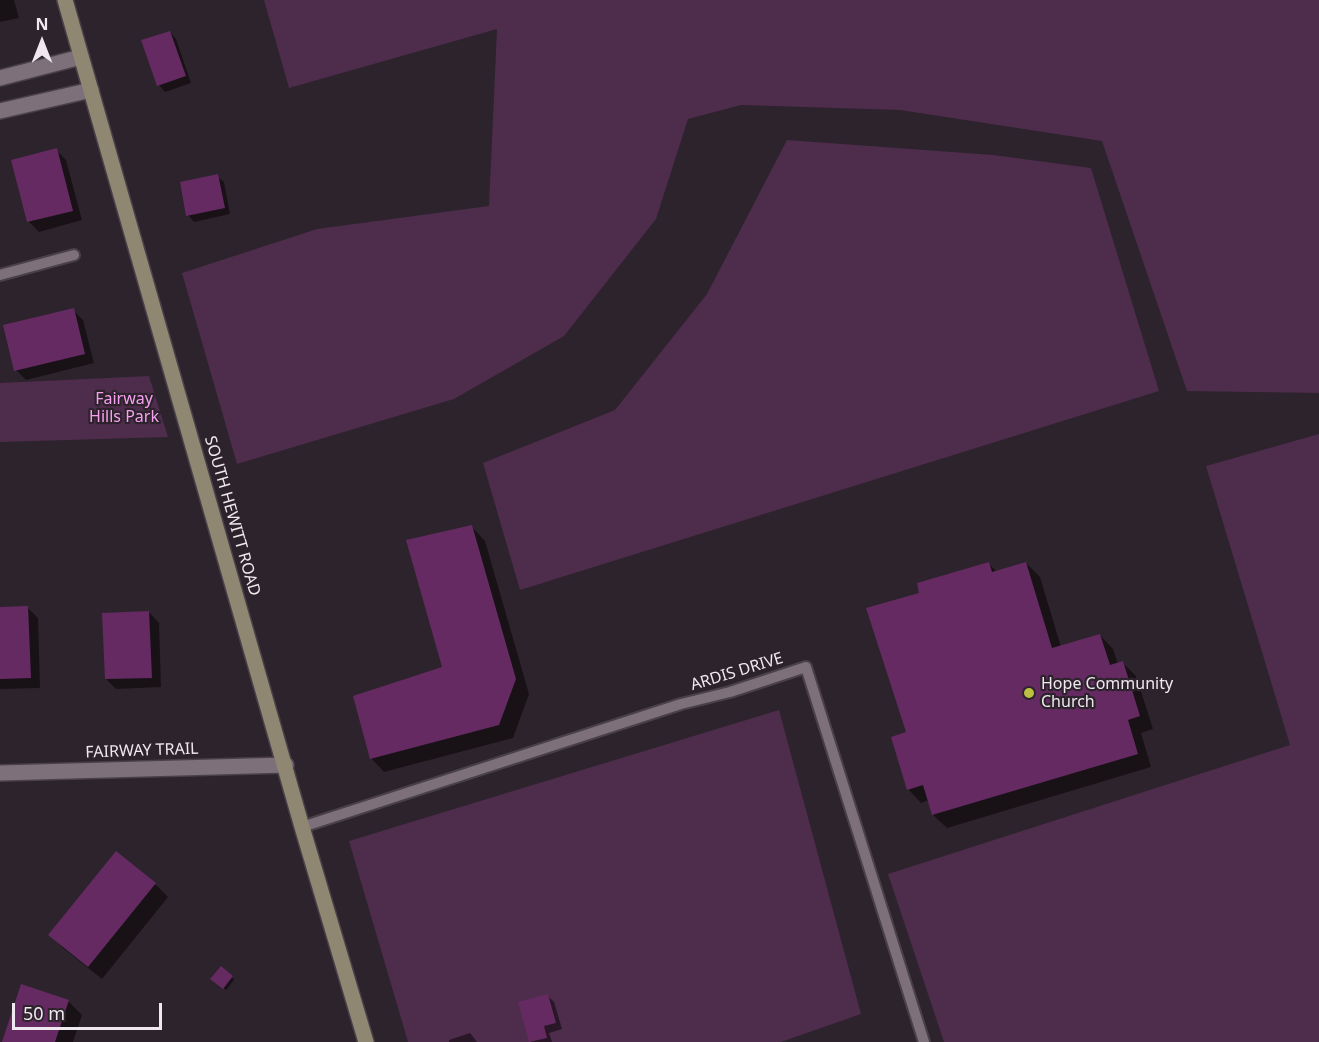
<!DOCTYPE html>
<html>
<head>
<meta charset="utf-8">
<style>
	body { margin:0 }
	#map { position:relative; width:1319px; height:1042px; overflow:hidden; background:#2d232c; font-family:"Noto Sans",sans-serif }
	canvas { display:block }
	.north { position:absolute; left:12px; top:12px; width:60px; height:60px; -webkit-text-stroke:4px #2d232c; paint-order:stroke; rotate:0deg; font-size:16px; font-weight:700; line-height:24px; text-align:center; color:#efe8ee }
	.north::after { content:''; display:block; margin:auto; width:21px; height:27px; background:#efe8ee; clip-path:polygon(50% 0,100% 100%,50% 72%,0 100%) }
	.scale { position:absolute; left:12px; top:1003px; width:150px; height:27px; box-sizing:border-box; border:3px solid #efe8ee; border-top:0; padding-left:8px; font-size:18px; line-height:21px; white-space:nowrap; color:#efe8ee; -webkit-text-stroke:4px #2d232c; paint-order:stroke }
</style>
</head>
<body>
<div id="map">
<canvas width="1319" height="1042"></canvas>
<div class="north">N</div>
<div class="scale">50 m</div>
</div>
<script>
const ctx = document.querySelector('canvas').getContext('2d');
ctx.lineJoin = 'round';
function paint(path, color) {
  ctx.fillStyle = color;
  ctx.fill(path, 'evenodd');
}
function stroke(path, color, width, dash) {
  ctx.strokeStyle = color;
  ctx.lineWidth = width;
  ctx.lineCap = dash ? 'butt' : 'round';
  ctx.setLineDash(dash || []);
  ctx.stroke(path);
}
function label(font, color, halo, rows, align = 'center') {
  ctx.font = font + ' "Noto Sans",sans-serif';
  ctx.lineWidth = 4.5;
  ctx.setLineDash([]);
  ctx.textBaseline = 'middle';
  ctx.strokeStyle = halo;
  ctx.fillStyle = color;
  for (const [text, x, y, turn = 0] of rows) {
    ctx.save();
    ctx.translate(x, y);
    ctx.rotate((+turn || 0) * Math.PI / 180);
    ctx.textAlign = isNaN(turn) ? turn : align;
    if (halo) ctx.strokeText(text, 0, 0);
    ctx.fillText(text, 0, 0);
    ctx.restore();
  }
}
paint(new Path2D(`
	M 264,0 L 1319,0 L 1319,393 L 1187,391 L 1102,141 L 900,110 L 741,105 L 688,119 L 656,219 L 564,336 L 454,399 L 237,464 L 182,273 L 317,229 L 489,206 L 497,29 L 289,88 Z
	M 787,140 L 993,155 L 1091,168 L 1159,391 L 520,590 L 483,463 L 615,410 L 707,294 Z
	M 149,376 L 168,437 L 0,442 L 0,383 Z
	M 1319,434 L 1319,1042 L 944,1042 L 888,874 L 1290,745 L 1206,466 Z
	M 779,710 L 861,1014 L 781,1042 L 408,1042 L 349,841 Z`), '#4e2c4c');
paint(new Path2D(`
	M 0,0 L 14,0 L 19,18 L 0,22 Z
	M 170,32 L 176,39 L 191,83 L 165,92 L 159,85 Z
	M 56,150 L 66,160 L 82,220 L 39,232 L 29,222 L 13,161 Z
	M 217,176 L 224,182 L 230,214 L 194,222 L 188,215 Z
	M 73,310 L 83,320 L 94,363 L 26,380 L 16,370 Z
	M 472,527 L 485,541 L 529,694 L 513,738 L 384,772 L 371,758 L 443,668 Z
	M 988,563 L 997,572 L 1026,563 L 1040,577 L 1061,647 L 1100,635 L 1113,649 L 1118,664 L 1123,663 L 1136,676 L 1153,729 L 1141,733 L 1151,767 L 947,828 L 933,815 L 929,800 L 921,803 L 908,789 L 908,733 L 921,594 Z
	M 27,607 L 38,618 L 40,688 L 0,689 L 0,608 Z
	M 149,612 L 159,623 L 161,687 L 116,689 L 106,679 Z
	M 155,884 L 168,897 L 102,979 L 63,948 L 50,935 Z
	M 232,977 L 234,980 L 226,990 L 212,979 Z
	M 548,996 L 554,1002 L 562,1029 L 549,1033 L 552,1042 L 531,1042 L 520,1003 Z
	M 68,1001 L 82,1015 L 73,1042 L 4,1042 Z
	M 470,1033 L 477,1042 L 449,1042 L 449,1040 Z`), '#0007');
paint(new Path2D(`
	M 170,31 L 186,76 L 157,86 L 141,40 Z
	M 57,148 L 73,211 L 27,222 L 11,160 Z
	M 218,174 L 225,208 L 186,216 L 180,182 Z
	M 74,308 L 85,354 L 14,371 L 3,325 Z
	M 472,525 L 516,679 L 499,725 L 370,759 L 353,696 L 442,667 L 406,540 Z
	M 989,562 L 992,572 L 1026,562 L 1052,648 L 1100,634 L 1110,665 L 1123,661 L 1140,716 L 1128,720 L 1138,754 L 932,815 L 923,785 L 907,790 L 891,737 L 906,732 L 866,608 L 919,593 L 917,583 Z
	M 28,606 L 31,678 L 0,679 L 0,607 Z
	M 149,611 L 152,678 L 105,679 L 102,613 Z
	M 116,851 L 156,883 L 88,967 L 48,935 Z
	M 221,966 L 233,976 L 223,989 L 210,979 Z
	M 21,984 L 69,1000 L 55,1042 L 2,1042 Z
	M 548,994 L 556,1023 L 544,1026 L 547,1038 L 529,1042 L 518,1002 Z`), '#652a62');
const service = new Path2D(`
	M 0,275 L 74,255
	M 302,827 L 681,704 L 730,692 L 806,667 L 924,1042`);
const minor = new Path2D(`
	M 0,78 L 81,57
	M 0,111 L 91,90
	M 0,773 L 286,765`);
const secondary = new Path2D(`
	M 65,0 L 302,827 L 366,1042`);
stroke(service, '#494148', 14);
stroke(minor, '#494148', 18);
stroke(secondary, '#494148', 18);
stroke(service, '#7d707b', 10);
stroke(minor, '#7d707b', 15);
stroke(secondary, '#8f8772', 15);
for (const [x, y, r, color] of [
	[1029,693,6,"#bdbf43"]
]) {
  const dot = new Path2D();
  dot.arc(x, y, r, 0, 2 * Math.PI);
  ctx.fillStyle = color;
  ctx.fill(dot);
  stroke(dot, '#2d232c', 2);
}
label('16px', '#f6a0ef', '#2d232c', [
	["Fairway",124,399],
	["Hills Park",124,417]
]);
label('16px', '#efe8ee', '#2d232c', [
	["SOUTH HEWITT ROAD",232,516,74],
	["ARDIS DRIVE",737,672,-17],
	["FAIRWAY TRAIL",142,751,-2]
]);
label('16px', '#efe8ee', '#2d232c', [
	["Hope Community",1041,684],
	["Church",1041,702]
], 'left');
</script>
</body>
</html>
